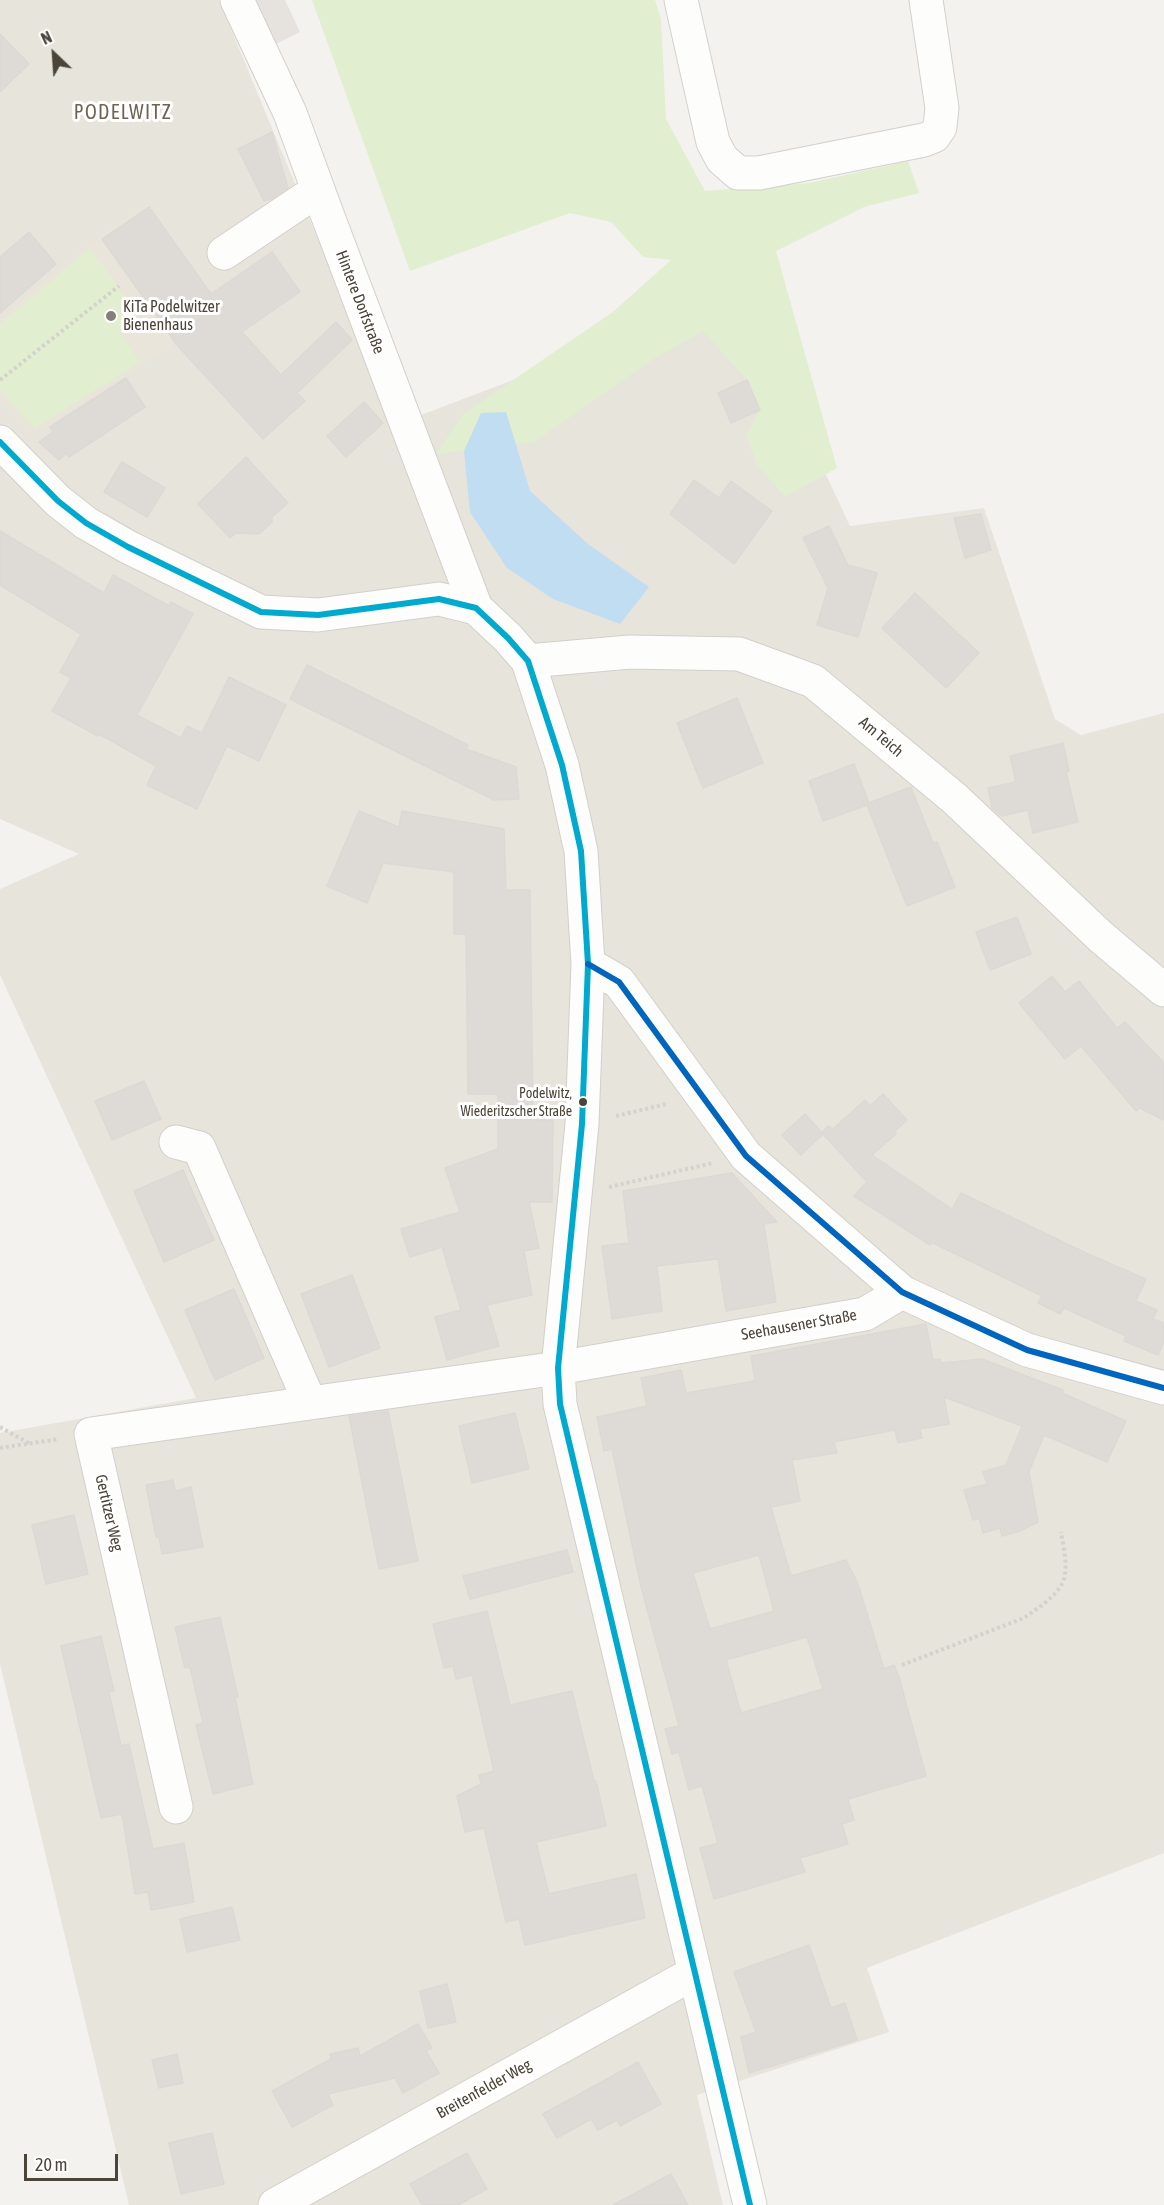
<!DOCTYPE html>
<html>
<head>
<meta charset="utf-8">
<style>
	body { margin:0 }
	#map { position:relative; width:1164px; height:2205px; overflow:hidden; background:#f4f2ee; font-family:"Asap Condensed",sans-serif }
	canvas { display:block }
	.north { position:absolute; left:24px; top:24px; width:60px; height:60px; -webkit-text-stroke:4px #fff; paint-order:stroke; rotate:335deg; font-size:16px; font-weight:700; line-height:24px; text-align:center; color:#4b4439 }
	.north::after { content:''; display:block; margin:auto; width:21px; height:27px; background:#4b4439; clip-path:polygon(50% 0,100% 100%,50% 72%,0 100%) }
	.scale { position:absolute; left:24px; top:2154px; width:94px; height:27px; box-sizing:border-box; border:3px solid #4b4439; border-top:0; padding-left:8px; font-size:18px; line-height:21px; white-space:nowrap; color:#4b4439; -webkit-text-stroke:4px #fff; paint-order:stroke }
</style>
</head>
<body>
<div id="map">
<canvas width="1164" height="2205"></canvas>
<div class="north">N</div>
<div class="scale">20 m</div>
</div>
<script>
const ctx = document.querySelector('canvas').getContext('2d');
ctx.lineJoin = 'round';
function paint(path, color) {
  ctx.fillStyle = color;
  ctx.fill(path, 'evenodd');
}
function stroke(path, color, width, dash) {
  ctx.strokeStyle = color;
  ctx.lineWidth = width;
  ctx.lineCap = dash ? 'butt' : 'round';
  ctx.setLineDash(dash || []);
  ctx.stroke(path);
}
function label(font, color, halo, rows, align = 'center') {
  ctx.font = font + ' "Asap Condensed",sans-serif';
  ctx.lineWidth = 6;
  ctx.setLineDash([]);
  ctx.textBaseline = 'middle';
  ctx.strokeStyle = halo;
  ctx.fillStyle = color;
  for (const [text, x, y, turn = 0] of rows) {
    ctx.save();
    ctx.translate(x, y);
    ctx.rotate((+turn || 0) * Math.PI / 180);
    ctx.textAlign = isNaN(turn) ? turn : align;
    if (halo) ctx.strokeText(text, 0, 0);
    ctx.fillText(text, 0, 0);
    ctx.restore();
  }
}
paint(new Path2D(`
	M 0,0 L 219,0 L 395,425 L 741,293 L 850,526 L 984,508 L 1055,719 L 1081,735 L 1164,713 L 1164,1853 L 867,1968 L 889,2032 L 697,2095 L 723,2205 L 129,2205 L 0,1664 L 0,1433 L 196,1398 L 0,975 L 0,889 L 79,854 L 0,819 Z`), '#e7e4dc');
paint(new Path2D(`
	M 146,204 L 224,313 L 35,433 L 0,396 L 0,319 L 86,246 Z`), '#eae5da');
paint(new Path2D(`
	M 312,0 L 655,0 L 661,19 L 666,119 L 705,191 L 810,183 L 908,161 L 919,193 L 864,207 L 776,251 L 837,468 L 785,497 L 757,465 L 746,435 L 760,410 L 747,380 L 703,331 L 655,358 L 534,442 L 436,454 L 463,414 L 613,312 L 671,260 L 643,257 L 611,222 L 570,213 L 410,271 Z
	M 90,248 L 138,314 L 119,330 L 140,362 L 35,428 L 0,391 L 0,324 Z`), '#e1eecf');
paint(new Path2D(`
	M 237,0 L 285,0 L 300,32 L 262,51 Z`), '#e6e3df');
paint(new Path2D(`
	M 506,412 L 530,491 L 588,544 L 649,587 L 620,624 L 553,599 L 507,568 L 470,512 L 464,451 L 481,413 Z`), '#c0ddf1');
const building = new Path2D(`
	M 0,34 L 29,64 L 0,92 Z
	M 272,132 L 288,188 L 271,199 L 264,201 L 238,149 Z
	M 149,207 L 211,294 L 272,252 L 300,292 L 242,332 L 281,375 L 336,322 L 352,340 L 297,393 L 305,401 L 263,439 L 177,345 L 102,239 Z
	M 29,232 L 56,264 L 0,313 L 0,257 Z
	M 126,378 L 145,407 L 69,457 L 67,453 L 59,460 L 39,442 L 53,432 L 50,427 Z
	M 747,380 L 760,410 L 731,423 L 718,393 Z
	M 364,402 L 383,423 L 346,457 L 327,436 Z
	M 246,457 L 288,503 L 272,517 L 272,522 L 259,534 L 236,533 L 230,538 L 198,504 Z
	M 122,462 L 165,488 L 147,517 L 104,492 Z
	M 694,480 L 719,498 L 731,481 L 772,511 L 734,564 L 670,514 Z
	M 981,514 L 991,550 L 965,558 L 954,518 Z
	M 829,526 L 848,565 L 877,573 L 858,637 L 817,625 L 828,588 L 803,538 Z
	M 0,531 L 104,593 L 113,575 L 169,606 L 171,602 L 193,614 L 137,715 L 181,738 L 187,726 L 202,733 L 229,677 L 286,705 L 259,761 L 227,746 L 197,809 L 147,785 L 156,766 L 99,734 L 98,736 L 52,711 L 71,678 L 60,672 L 81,634 L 0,585 Z
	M 915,593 L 979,653 L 946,688 L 882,628 Z
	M 307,665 L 468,745 L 466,749 L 516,767 L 519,799 L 494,800 L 290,699 Z
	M 737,698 L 763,763 L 703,788 L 677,723 Z
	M 1063,743 L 1069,771 L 1066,772 L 1078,822 L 1033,833 L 1028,810 L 1001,816 L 992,808 L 988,788 L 1016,782 L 1010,756 Z
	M 854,764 L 869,803 L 911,787 L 933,843 L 937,842 L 955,887 L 907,906 L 867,805 L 823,821 L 809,781 Z
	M 359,811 L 399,827 L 402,811 L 504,829 L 506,890 L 530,890 L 533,1120 L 553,1120 L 552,1202 L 529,1202 L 539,1248 L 524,1251 L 532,1295 L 487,1305 L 499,1346 L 447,1360 L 435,1317 L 461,1310 L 442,1247 L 410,1257 L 401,1229 L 460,1212 L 445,1168 L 498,1149 L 498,1094 L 468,1094 L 466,934 L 454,934 L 454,872 L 383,863 L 367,903 L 327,886 Z
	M 1017,917 L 1031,954 L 990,970 L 976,932 Z
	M 1052,976 L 1065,992 L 1079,981 L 1117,1028 L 1125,1022 L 1164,1063 L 1164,1120 L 1140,1108 L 1136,1111 L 1081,1046 L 1065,1059 L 1019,1003 Z
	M 144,1081 L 161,1119 L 112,1140 L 95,1101 Z
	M 883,1094 L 907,1120 L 894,1132 L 896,1134 L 872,1155 L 952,1209 L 961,1193 L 1088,1254 L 1146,1279 L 1136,1301 L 1157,1310 L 1153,1319 L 1164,1323 L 1164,1341 L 1158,1355 L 1124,1341 L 1126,1336 L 1064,1308 L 1060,1314 L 1038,1303 L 1042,1296 L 931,1242 L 930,1245 L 854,1196 L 867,1182 L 823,1134 L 801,1155 L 782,1135 L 805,1114 L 822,1133 L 828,1126 L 833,1129 L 865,1100 L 870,1106 Z
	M 183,1170 L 214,1240 L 164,1262 L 134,1191 Z
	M 732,1173 L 777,1222 L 764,1224 L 776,1302 L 726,1311 L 718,1259 L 657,1266 L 662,1311 L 612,1319 L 602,1246 L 629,1243 L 623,1191 Z
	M 352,1275 L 380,1348 L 329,1367 L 301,1294 Z
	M 234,1289 L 264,1358 L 215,1380 L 185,1310 Z
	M 926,1324 L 933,1360 L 940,1359 L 941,1363 L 982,1359 L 1063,1390 L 1062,1393 L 1126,1421 L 1107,1462 L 1044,1435 L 1029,1472 L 1038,1522 L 1020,1531 L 1002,1536 L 1000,1528 L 983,1533 L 979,1518 L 973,1520 L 964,1490 L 987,1484 L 983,1472 L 1006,1465 L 1022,1426 L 944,1397 L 949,1424 L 920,1429 L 922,1438 L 898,1443 L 895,1430 L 834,1442 L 837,1453 L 792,1460 L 800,1501 L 771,1507 L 791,1576 L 846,1560 L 858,1584 L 884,1669 L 894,1665 L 899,1677 L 926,1776 L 848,1799 L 854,1820 L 842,1824 L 848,1844 L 800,1858 L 805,1872 L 714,1899 L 700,1848 L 718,1843 L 702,1786 L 689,1790 L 679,1752 L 672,1754 L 665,1729 L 679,1726 L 641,1587 L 612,1449 L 604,1451 L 597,1417 L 647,1406 L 641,1378 L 681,1370 L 686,1393 L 755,1381 L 751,1356 ZM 759,1555 L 774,1611 L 710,1629 L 693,1573 ZM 807,1637 L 823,1689 L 741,1713 L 726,1660 Z
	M 388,1411 L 418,1561 L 379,1569 L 349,1416 Z
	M 515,1413 L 529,1469 L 472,1483 L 459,1426 Z
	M 173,1480 L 175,1491 L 191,1487 L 203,1547 L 162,1554 L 159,1537 L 156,1537 L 146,1485 Z
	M 74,1515 L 88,1574 L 46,1584 L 32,1525 Z
	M 567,1550 L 573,1572 L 470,1599 L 463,1576 Z
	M 487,1611 L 510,1705 L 572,1691 L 594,1781 L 596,1781 L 606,1826 L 536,1842 L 549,1894 L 636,1874 L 645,1918 L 525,1945 L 519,1919 L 506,1922 L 484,1828 L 465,1832 L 457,1796 L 481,1784 L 479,1775 L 494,1771 L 472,1675 L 456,1679 L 453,1666 L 444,1668 L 433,1624 Z
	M 220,1617 L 238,1697 L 235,1697 L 253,1784 L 213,1794 L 196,1725 L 203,1723 L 190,1667 L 185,1668 L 175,1627 Z
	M 101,1636 L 114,1691 L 109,1692 L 121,1746 L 129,1744 L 153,1849 L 184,1843 L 194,1902 L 151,1910 L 148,1892 L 135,1894 L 122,1814 L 101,1818 L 61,1646 Z
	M 232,1907 L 240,1940 L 187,1952 L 180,1919 Z
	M 809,1945 L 831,2008 L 845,2003 L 857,2040 L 749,2073 L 741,2037 L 756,2032 L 734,1972 Z
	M 447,1984 L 456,2022 L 428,2028 L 420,1991 Z
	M 418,2024 L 432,2048 L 426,2051 L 439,2073 L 403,2093 L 395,2078 L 328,2094 L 333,2105 L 292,2127 L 272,2091 L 331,2059 L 330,2054 L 358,2048 L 360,2056 Z
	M 177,2054 L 183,2083 L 159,2088 L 152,2060 Z
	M 638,2062 L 661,2104 L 620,2126 L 617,2120 L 598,2130 L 591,2119 L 557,2138 L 543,2114 Z
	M 212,2133 L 224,2184 L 181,2194 L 169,2143 Z
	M 467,2153 L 487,2189 L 458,2205 L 422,2205 L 410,2184 Z
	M 671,2174 L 688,2205 L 613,2205 Z`);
paint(building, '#dedbd6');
stroke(building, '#dcd9d4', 1.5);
const minor = new Path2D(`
	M 237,0 L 290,113 L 327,214 L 476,608
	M 681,0 L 713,142 L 722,159 L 738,173 L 759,173 L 924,140 L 934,136 L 940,127 L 942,108 L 926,0
	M 224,253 L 318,190
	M 0,442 L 58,501 L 86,523 L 128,547 L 261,612 L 318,615 L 439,599 L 476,608 L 508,638 L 528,661 L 562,765 L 581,851 L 588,964 L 582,1124 L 558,1368 L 560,1404 L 750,2205
	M 528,661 L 630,652 L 739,654 L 813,681 L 954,798 L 1101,937 L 1164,990
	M 588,964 L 619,982 L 746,1156 L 902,1292 L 1027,1350 L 1164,1388
	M 176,1142 L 199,1148 L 310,1403
	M 176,1807 L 91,1434 L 558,1368 L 865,1314 L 902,1292
	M 275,2205 L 694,1973`);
stroke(minor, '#d2d0cb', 35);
stroke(new Path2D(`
	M 0,380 L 119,286
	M 616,1116 L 667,1104
	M 609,1187 L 713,1163
	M 0,1427 L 30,1444
	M 0,1448 L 59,1439
	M 902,1665 L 1024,1618 C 1038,1608 1063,1593 1065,1574 C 1067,1561 1063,1545 1061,1532`), '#d3d2cc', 4, [3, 3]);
stroke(minor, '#fdfdfc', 33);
stroke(new Path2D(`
	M 0,442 L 58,501 L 86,523 L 128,547 L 261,612 L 318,615 L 439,599 L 476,608 L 508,638 L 528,661 L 562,765 L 581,851 L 588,964 L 582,1124 L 558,1368 L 560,1404 L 750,2205`), '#00a9ce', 6);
stroke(new Path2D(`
	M 588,964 L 619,982 L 746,1156 L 902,1292 L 1027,1350 L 1164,1388`), '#0065bd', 6);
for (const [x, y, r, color] of [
	[111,316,6,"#868178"],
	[583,1102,5,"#4b4439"]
]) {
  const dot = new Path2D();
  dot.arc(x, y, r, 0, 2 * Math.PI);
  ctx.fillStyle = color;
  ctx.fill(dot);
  stroke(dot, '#fff', 2);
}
label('14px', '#4b4439', '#fff', [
	["Podelwitz,",572,1094],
	["Wiederitzscher Straße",572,1112]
], 'right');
label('16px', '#4b4439', '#fff', [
	["Hintere Dorfstraße",360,302,69],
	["Am Teich",881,737,40],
	["Seehausener Straße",799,1325,-10],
	["Gertitzer Weg",109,1513,77],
	["Breitenfelder Weg",484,2089,-29]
]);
label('16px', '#4b4439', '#fff', [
	["KiTa Podelwitzer",123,307],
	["Bienenhaus",123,325]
], 'left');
ctx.letterSpacing = '1.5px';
label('20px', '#6e6250', '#fff', [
	["PODELWITZ",123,113]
]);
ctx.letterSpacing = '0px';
</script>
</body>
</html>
